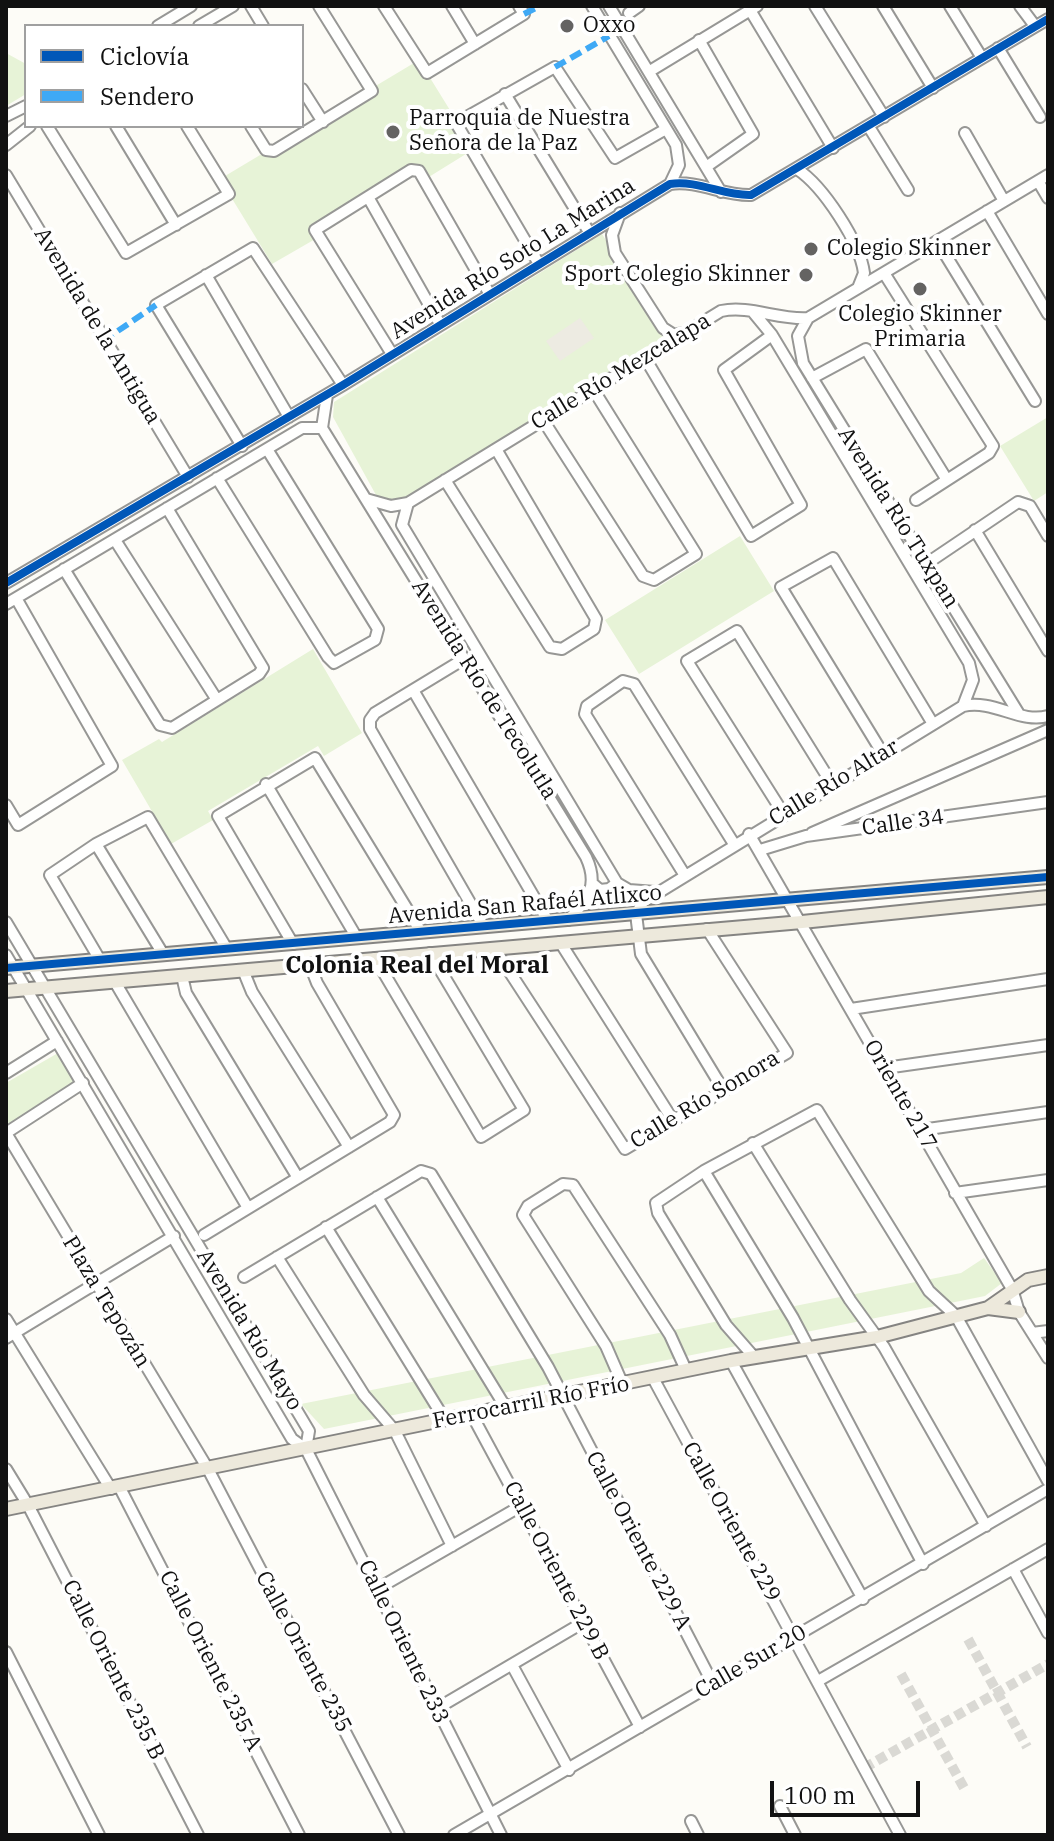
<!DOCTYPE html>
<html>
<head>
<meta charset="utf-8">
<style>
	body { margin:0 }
	#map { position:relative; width:1054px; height:1841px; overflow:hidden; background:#fdfcf7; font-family:"IBM Plex Serif",serif }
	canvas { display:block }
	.frame { position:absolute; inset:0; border:8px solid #111; pointer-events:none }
	.legend { position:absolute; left:24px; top:24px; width:280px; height:104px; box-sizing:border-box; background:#fff; border:2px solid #a0a0a0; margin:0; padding:10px 14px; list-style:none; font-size:24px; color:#111 }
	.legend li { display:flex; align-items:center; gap:16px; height:40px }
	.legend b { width:40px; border:2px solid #a0a0a0 }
	.scale { position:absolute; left:770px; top:1781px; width:150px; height:36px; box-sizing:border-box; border:4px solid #111; border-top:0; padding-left:10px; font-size:24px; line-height:28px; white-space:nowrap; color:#111; -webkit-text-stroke:6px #fff; paint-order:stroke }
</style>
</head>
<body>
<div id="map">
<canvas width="1054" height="1841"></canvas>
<div class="frame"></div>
<ul class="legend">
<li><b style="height:10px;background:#0057b8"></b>Ciclovía</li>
<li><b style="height:10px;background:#3fa9f5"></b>Sendero</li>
</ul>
<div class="scale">100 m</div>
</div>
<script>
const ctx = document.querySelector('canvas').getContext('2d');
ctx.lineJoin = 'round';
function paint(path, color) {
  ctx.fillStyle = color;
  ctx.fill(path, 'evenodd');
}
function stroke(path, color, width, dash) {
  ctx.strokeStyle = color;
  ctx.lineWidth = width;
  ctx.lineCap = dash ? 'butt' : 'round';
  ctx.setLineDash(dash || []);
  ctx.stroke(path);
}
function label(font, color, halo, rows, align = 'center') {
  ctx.font = font + ' "IBM Plex Serif",serif';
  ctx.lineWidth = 8;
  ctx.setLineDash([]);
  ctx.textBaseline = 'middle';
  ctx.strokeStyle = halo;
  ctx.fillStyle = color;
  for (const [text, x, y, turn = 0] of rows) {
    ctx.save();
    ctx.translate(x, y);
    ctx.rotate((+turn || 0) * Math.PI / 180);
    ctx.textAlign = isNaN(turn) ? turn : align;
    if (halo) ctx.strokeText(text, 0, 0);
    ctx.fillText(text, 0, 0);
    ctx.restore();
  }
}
paint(new Path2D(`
	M 6,53 L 26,64 L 26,94 L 6,106 Z
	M 419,60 L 474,149 L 424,180 L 419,170 L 322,229 L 324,234 L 272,264 L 220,179 Z
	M 602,234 L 666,337 L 409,497 L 395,502 L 376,495 L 333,417 L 334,402 Z
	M 1048,417 L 1048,492 L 1034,501 L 1000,446 Z
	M 740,536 L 774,591 L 639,674 L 605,620 Z
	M 313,649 L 362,733 L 324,756 L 318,746 L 208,811 L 213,820 L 171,844 L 122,760 L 159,739 L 162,742 Z
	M 58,1053 L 76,1083 L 6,1125 L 6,1083 Z
	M 984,1258 L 1002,1283 L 985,1296 L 324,1429 L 301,1404 L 961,1273 Z`), '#e7f3d7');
paint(new Path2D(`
	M 580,318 L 594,338 L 560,361 L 546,341 Z`), '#edebe2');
stroke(new Path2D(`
	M 968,1639 L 1027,1747
	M 901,1674 L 964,1788
	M 864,1768 L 1048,1664`), '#dad9d4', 10, [10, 5]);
const minor = new Path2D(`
	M 251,6 L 263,26
	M 384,6 L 427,73 L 524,14 L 519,6
	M 452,6 L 475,44
	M 592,6 L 676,145 L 679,165 L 670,184
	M 609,6 L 721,192
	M 815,6 L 884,117
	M 883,6 L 933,88
	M 950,6 L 982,58
	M 1020,6 L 1035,26
	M 750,10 L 833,148
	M 629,13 L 639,6
	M 158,26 L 191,6
	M 199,26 L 233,6
	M 699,40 L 753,134 L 706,167
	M 998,48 L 1040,117
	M 650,71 L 757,6
	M 302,89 L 323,122
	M 505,94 L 589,232
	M 6,116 L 26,106
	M 47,126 L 126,253 L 229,194 L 187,126
	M 116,126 L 176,225
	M 251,126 L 266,150 L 274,151 L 372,91 L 319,6
	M 869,127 L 908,190
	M 965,133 L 1004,201
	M 6,145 L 30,126
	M 797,169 C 823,186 860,242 864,273 L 858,288
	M 6,175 L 188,477
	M 1038,181 L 1048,198
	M 368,197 L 440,324
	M 987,211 L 1048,314
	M 620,213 L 612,235 L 615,253 L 663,328 L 674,335 L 682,333
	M 937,241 L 1035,401
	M 539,264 L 456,123 L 555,67 L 615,158 L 666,129
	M 884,273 L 993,446 L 989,453 L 916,500
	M 206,275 L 289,417
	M 753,312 L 772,335 L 969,663 L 973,680 L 963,706
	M 808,318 L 798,336 L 803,363 L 1019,714
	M 392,354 L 315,230 L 411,170 L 419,171 L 489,293
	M 645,358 L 751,536 L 801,505 L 724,370 L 772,335
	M 812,378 L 866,349 L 947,480
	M 543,420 L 643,576 L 654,580 L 696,554 L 593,389
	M 322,428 L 586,857 C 599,885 589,899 568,920
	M 322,428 L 327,395
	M 242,446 L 156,305 L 253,248 L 343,385
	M 217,478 L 328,657 L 334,663 L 375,640 L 378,629 L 267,449
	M 445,480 L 550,647 L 562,649 L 594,629 L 596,619 L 496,449
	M 366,499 L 391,506 L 408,503 L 721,311 C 750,305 778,320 808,318 L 1048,175
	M 408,503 L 402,525 L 617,883 L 629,890 L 655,892
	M 975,530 L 1048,651
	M 115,540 L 217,700
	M 926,564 L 1018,502 L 1030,506 L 1048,536
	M 64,569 L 160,725 L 172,728 L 259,674 L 263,668 L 167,508
	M 6,583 L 343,385 L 670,184 C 699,180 723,196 751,195 L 1048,19
	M 6,604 L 302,428 L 322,428
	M 464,659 L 375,713 L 370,720 L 370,729 L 484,927
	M 413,690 L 548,921
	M 883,754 L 781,587 L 833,558 L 933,724
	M 266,784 L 357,938
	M 6,805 L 18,825 L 112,766 L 16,598
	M 783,813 L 687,661 L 737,631 L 832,784
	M 812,833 L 1048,730
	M 749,834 L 1012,1289 L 1019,1312 L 1048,1358
	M 96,844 L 163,954
	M 760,850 L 806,836 L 1048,802
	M 684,874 L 585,714 L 587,706 L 623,681 L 634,684 L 734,844
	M 593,884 L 600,890 L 609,889 L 617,883
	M 6,922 L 309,1431 L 306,1449
	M 560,942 L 674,1122
	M 293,944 L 218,816 L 315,758 L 421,932
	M 494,948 L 625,1149 L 787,1053 L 707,929
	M 6,955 L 292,1439 L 306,1449 L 501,1835
	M 375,958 L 481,1137 L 524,1110 L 430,953
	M 100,960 L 50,875 L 96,844 L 148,817 L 227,949
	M 243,970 L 252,992 L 349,1147
	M 182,976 L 186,993 L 298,1178
	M 115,982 L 248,1208
	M 851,1009 L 1048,979
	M 885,1068 L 1048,1045
	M 6,1073 L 57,1041
	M 724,1091 L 641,954 L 636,914 L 643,902 L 963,706 C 994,699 1020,724 1048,716
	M 921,1130 L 1048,1112
	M 6,1133 L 208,1469 L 399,1835
	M 6,1133 L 83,1083
	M 753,1143 L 850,1300 L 884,1347 L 986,1526
	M 704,1171 L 793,1318 L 923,1564
	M 955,1193 L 1048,1180
	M 377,1197 L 506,1408
	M 326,1227 L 445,1420
	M 204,1235 L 390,1122 L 394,1115 L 317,983 L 310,965
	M 277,1257 L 364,1395 L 395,1431 L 452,1546
	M 244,1277 L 421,1171 L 431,1174 L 548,1367 L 713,1684
	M 6,1319 L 111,1489
	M 1032,1333 L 1048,1331
	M 6,1338 L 174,1236
	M 754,1357 L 726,1325 L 658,1213 L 656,1203 L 704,1171 L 817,1110 L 929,1291 L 956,1316 L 1048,1481
	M 731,1361 L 863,1599
	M 653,1378 L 900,1835
	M 623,1385 L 606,1346 L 523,1215 L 528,1206 L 563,1184 L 573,1185 L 670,1335 L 686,1370
	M 472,1415 L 640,1727
	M 6,1469 L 28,1505 L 198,1835
	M 120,1488 L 299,1835
	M 1013,1569 L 1048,1633
	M 377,1589 L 521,1506
	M 6,1652 L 99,1835
	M 512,1665 L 569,1770
	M 818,1681 L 1048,1549
	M 436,1709 L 584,1622
	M 780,1806 L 795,1835
	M 691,1821 L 698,1835
	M 454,1835 L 1048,1489`);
const major = new Path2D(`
	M 6,968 L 1048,877
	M 6,991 L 802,922 L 1048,897
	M 988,1308 L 1019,1312
	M 6,1509 L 731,1361 L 877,1337 L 988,1308 L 1028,1280 L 1048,1276`);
stroke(minor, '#979795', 14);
stroke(major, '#858482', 16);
stroke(minor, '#fffffe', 10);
stroke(major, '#ede9dc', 12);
stroke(new Path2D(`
	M 524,14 L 540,6
	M 555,67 L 609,36
	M 103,341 L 156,305`), '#3fa9f5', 6, [12, 6]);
stroke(new Path2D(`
	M 6,583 L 343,385 L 670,184 C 699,180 723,196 751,195 L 1048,19
	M 6,968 L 1048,877`), '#0057b8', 8);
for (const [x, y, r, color] of [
	[567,26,8,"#646362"],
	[393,132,8,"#646362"],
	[811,249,8,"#646362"],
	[806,275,8,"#646362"],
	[920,289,8,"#646362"]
]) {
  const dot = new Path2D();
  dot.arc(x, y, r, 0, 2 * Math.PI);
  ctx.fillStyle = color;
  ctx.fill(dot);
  stroke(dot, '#fff', 3);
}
label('22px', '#111', '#fff', [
	["Oxxo",583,26],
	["Parroquia de Nuestra",409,119],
	["Señora de la Paz",409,144],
	["Colegio Skinner",827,249],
	["Sport Colegio Skinner",790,275,"right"],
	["Colegio Skinner",920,315,"center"],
	["Primaria",920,340,"center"]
], 'left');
label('22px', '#111', '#fff', [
	["Avenida Río Soto La Marina",513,259,-32],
	["Avenida de la Antigua",97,326,59],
	["Calle Río Mezcalapa",621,372,-31],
	["Avenida Río Tuxpan",898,518,58],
	["Avenida Río de Tecolutla",484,690,58],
	["Calle Río Altar",834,783,-31],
	["Calle 34",903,823,-8],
	["Avenida San Rafaél Atlixco",525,905,-5],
	["Oriente 217",900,1095,60],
	["Calle Río Sonora",705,1100,-31],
	["Plaza Tepozán",106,1302,59],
	["Avenida Río Mayo",249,1330,59],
	["Ferrocarril Río Frío",531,1403,-11],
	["Calle Oriente 229",731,1522,61],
	["Calle Oriente 229 A",638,1541,62],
	["Calle Oriente 229 B",556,1571,62],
	["Calle Oriente 233",403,1642,64],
	["Calle Oriente 235",303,1652,62],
	["Calle Oriente 235 A",210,1661,63],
	["Calle Sur 20",751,1662,-30],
	["Calle Oriente 235 B",113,1670,63]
]);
label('bold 24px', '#111', '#fff', [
	["Colonia Real del Moral",417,966]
]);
</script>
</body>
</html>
